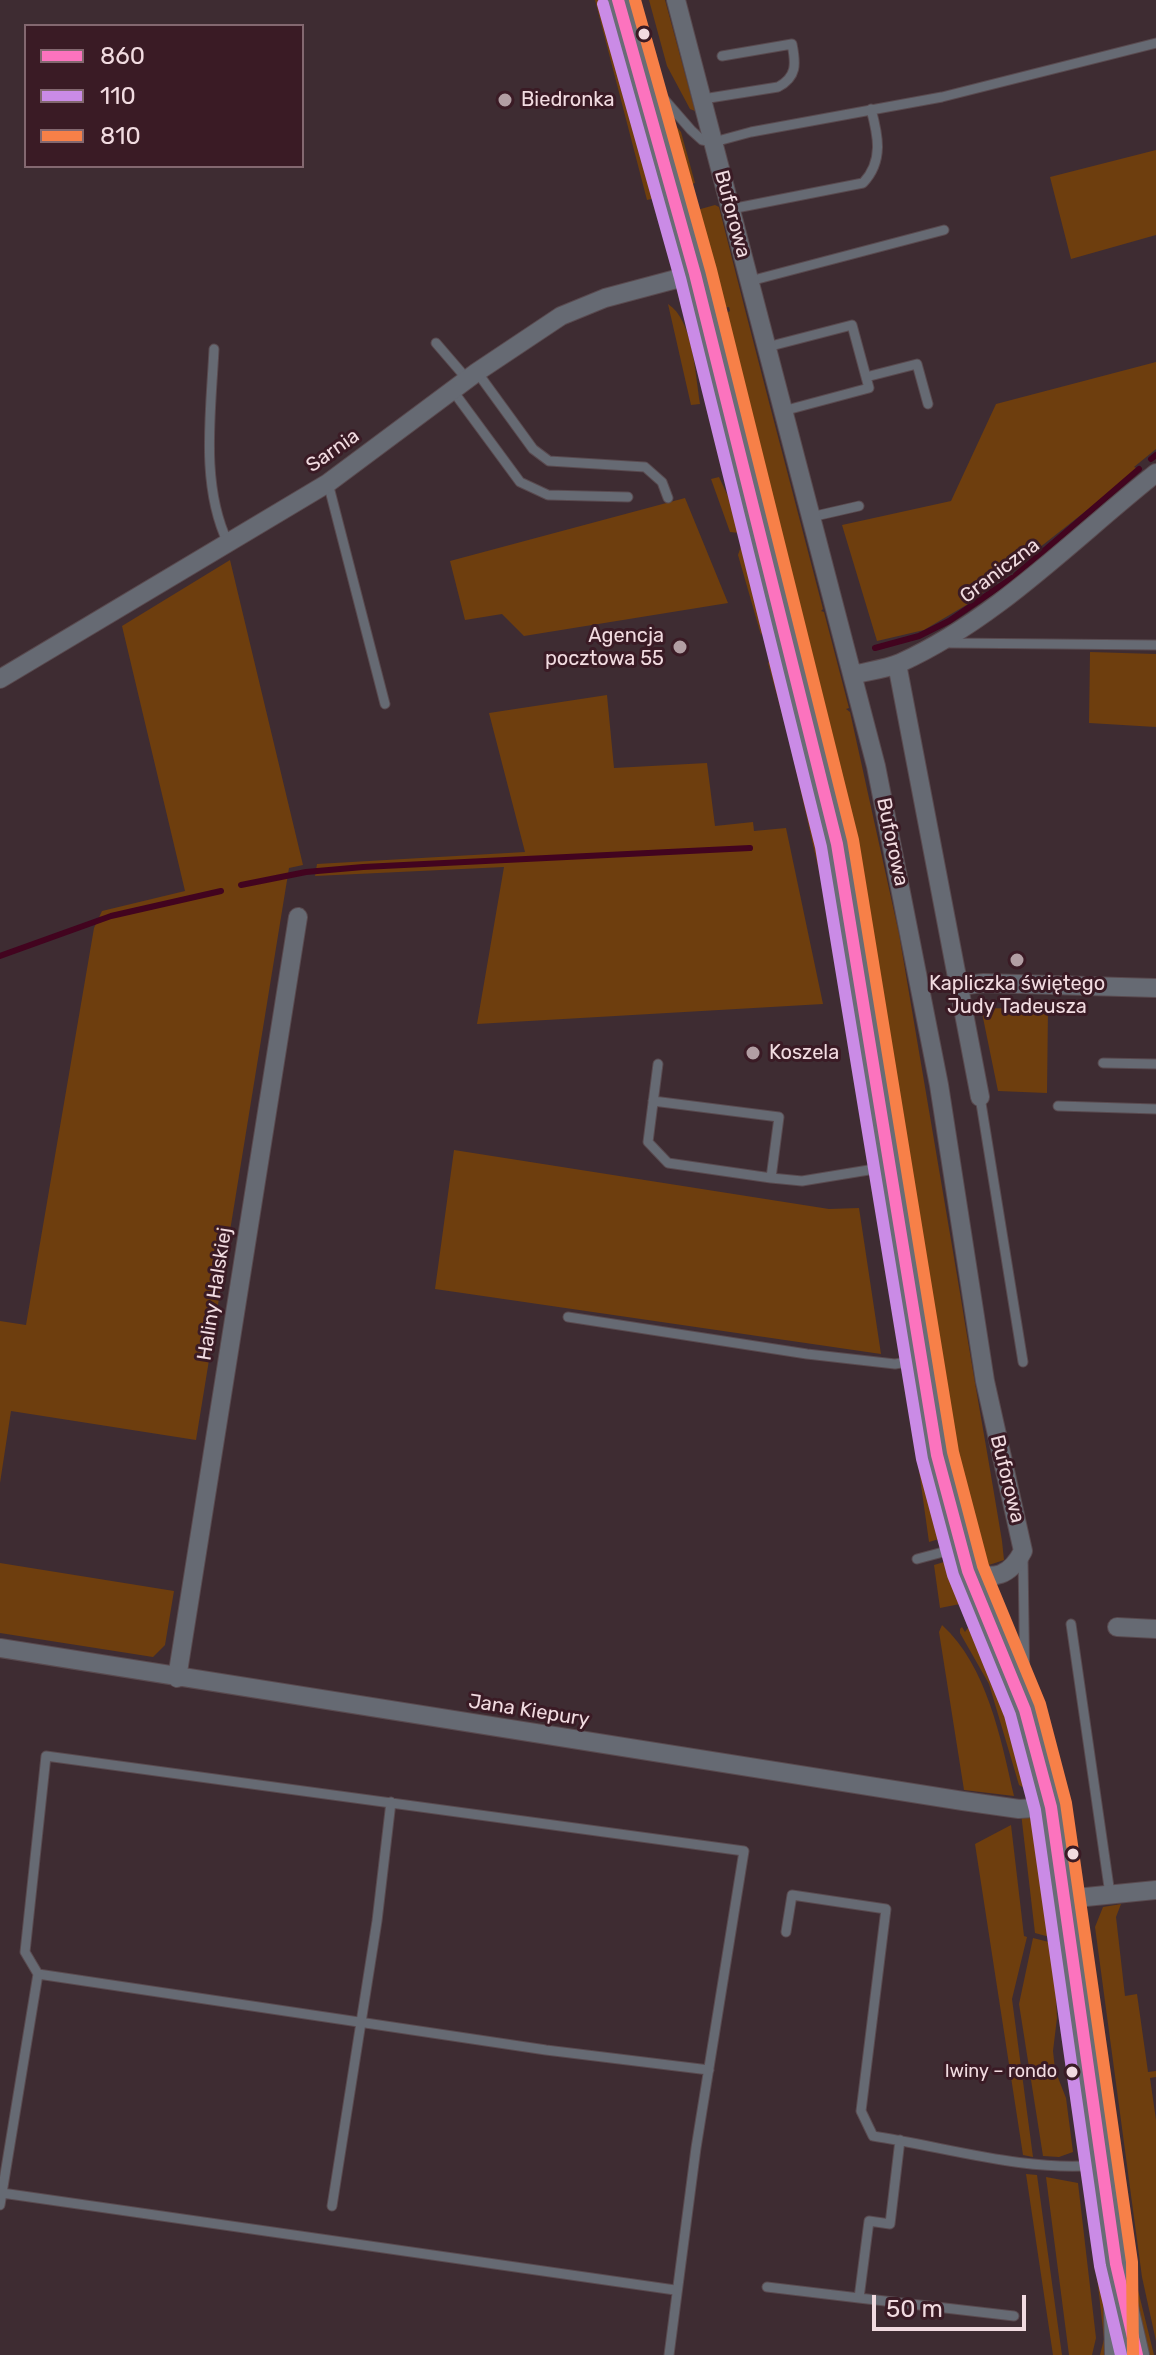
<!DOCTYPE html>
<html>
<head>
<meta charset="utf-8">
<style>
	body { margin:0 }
	#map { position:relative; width:1156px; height:2355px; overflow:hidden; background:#3e2c32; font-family:Rubik,sans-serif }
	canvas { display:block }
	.legend { position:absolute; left:24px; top:24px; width:280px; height:144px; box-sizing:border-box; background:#3a1b25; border:2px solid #836870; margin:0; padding:10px 14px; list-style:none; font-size:24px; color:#f1dbe0 }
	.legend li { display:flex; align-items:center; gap:16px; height:40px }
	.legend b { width:40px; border:2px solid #836870 }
	.scale { position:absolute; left:872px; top:2295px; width:154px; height:36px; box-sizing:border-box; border:4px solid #f1dbe0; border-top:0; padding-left:10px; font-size:24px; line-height:28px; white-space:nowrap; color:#f1dbe0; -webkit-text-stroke:6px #3a1b25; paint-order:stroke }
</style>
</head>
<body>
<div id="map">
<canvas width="1156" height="2355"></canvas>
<ul class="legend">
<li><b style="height:10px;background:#fc73be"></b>860</li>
<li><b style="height:10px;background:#ca8be6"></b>110</li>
<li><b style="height:10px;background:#f78048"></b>810</li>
</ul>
<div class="scale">50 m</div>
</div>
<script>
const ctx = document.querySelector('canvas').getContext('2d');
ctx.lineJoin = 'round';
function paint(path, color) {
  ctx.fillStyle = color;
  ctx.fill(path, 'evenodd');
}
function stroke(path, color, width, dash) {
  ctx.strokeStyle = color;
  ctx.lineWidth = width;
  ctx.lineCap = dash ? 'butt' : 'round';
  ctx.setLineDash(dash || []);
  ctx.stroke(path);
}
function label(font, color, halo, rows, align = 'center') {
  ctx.font = font + ' Rubik,sans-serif';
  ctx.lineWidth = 6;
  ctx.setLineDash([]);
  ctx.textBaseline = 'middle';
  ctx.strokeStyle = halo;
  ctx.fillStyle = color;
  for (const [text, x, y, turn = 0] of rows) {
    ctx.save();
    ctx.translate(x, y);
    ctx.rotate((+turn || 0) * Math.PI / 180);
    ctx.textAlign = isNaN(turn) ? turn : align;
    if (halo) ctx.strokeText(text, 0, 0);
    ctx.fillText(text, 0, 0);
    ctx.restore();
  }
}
paint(new Path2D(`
	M 595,0 L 604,0 L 655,198 L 647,200 Z
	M 649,0 L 665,0 L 695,111 L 690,109 L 667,66 Z
	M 663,110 L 681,132 L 695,183 L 690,185 Z
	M 1156,150 L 1156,235 L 1071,259 L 1050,177 Z
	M 715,205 L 719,207 C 753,343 787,470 823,609 L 821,611 L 824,612 L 849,708 L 846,709 L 850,712 L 899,934 L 960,1293 C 973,1374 988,1455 1002,1541 L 1004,1560 L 986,1566 L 966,1504 L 971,1502 L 970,1497 L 964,1498 L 946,1422 L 857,878 L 777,554 L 760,450 L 725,314 L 730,311 L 729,307 L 723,308 L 697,210 Z
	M 668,304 C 693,320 695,372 700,404 L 691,405 Z
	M 1156,362 L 1156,449 L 1134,467 L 1139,469 L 968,604 L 924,630 L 877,641 L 842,525 L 951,501 L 996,404 Z
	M 719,477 L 740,522 L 739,533 L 730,532 L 711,479 Z
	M 685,498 L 728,603 L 524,636 L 502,614 L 465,620 L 450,561 Z
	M 741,546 L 746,548 L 766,623 L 761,635 L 738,555 Z
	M 230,560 L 303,865 L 289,868 L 196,1440 L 11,1411 L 0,1483 L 0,1321 L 26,1325 L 94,928 L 102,911 L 185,891 L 122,626 Z
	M 1090,652 L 1156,654 L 1156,727 L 1089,723 Z
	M 771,658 L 778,666 L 793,727 L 786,728 L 768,663 Z
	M 607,695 L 614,768 L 707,763 L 715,826 L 753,822 L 754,831 L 786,828 L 823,1004 L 477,1024 L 504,867 L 315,876 L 317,864 L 525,852 L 489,713 Z
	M 795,743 L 832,892 L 874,1148 L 868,1156 L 824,893 L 790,744 Z
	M 981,1008 L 1048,1009 L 1047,1093 L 998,1091 Z
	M 454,1150 L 829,1209 L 859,1208 L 881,1354 L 435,1289 Z
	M 872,1188 L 881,1195 L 906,1350 L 899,1352 Z
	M 905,1370 L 911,1376 L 927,1492 L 939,1539 L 929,1542 Z
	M 944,1562 L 960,1604 L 940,1608 L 934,1565 Z
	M 0,1563 L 174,1591 L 165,1645 L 153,1657 L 0,1633 Z
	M 942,1625 C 987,1666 1001,1739 1014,1796 L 964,1790 L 939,1632 Z
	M 970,1625 L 1017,1726 L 1033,1793 L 1019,1785 L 989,1684 L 960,1633 L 960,1629 L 962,1627 L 965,1632 Z
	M 1039,1812 L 1056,1922 L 1057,1939 L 1035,1933 L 1021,1813 Z
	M 1011,1825 L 1024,1936 L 1027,1937 L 1012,1999 L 1033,2157 L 1023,2155 L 975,1844 Z
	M 1121,1904 L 1116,1917 L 1125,1996 L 1137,1994 L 1148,2072 L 1156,2071 L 1156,2077 L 1150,2078 L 1156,2120 L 1156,2341 L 1142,2277 L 1095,1927 L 1103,1907 Z
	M 1033,1938 L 1053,1943 L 1057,2018 L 1053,2051 L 1055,2070 L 1066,2098 L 1073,2152 L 1059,2157 L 1043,2156 L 1019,2004 Z
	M 1085,1950 L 1090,1950 L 1135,2278 L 1154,2355 L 1147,2355 L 1130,2281 Z
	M 1026,2174 L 1037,2175 L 1062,2355 L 1053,2355 Z
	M 1046,2177 L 1078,2183 L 1096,2338 L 1092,2355 L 1069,2355 Z
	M 1086,2178 L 1094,2182 L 1105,2284 L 1108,2355 L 1100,2355 L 1104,2339 Z`), '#6e3e0e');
stroke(new Path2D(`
	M 1151,459 L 1156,455
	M 1016,575 L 1139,469
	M 875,648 L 919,636 L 949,621 L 1012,578
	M 241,885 L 306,872 L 363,867 L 750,848
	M 0,956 L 111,916 L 221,891`), '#42041f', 6);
const lane = new Path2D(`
	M 650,83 L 691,130 L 702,140 L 714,142 L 751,132 L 942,97 L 1156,43
	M 703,99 L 778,87 C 797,77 796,64 792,44 L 722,56
	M 731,209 L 863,183 C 884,161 878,135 871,109
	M 750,281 L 944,230
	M 436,343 L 467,379
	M 767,347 L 852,325 L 869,388 L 783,411
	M 214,349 C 211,412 200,485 228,543
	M 477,372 L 533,449 L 549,461 L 645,467 L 662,482 L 668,498
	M 866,377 L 917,364 L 928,404
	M 453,391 L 520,482 L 548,495 L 628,497
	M 328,483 L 385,704
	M 811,517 L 859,506
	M 944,640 L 950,643 L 1156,645
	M 1103,1063 L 1156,1064
	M 658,1064 L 648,1142 L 668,1163 L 771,1178 L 802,1181 L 887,1167
	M 980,1097 L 1023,1362
	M 653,1101 L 779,1117 L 771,1178
	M 1058,1106 L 1156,1109
	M 568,1317 L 807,1354 L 895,1364 L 919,1360
	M 1023,1558 L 1025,1691
	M 917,1559 L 958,1548
	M 1071,1624 L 1110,1894
	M 786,1932 L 792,1895 L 886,1909 L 861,2111 L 873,2136 C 946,2147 1025,2172 1099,2165
	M 38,1974 L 546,2050 L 709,2070
	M 900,2140 L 890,2224 L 869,2221 L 859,2298 L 1014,2316
	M 2,2193 L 675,2290
	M 0,2205 L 38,1974 L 25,1952 L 46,1756 L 744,1851 L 696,2148 L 669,2355
	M 332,2206 L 377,1921 L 391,1802
	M 767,2287 L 859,2298`);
const street = new Path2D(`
	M 676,0 L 876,766 L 939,1085 L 985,1381 L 1023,1551 C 1010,1576 994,1581 968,1571
	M 897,664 L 980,1097
	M 853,675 C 868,671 886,669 900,663 C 997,619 1074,538 1156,473
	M 0,679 L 328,483 L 477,372 L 561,316 L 605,298 L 695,274
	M 958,986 L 984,983 L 1156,988
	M 1117,1627 L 1156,1629
	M 0,1648 L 963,1801 L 1019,1809 L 1051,1807
	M 177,1678 L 298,917
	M 1066,1899 L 1156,1890`);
const secondary = new Path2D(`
	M 618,0 L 695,274 L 837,844 L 937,1455 L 968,1571 L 1025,1710 L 1051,1807 L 1116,2264 L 1137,2355
	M 1116,2306 L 1117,2355`);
stroke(lane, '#594a4f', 11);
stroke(street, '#594a4f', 20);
stroke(secondary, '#594a4f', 26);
stroke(lane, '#666a73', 9);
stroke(street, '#666a73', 18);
stroke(secondary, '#696c75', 24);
stroke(new Path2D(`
	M 618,0 L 695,274 L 837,844 L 937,1455 L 968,1571 L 1025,1710 L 1051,1807 L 1116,2264 L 1137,2355`), '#fc73be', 12);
stroke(new Path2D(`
	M 603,4 L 680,278 L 821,847 L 922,1459 L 953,1575 L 1010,1715 L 1035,1810 L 1100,2266 L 1121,2355`), '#ca8be6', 12);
stroke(new Path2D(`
	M 635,0 L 711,270 L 853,840 L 953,1452 L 983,1566 L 1040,1704 L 1066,1803 L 1132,2262 L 1133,2355`), '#f78048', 12);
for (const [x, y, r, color] of [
	[644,34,7,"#f1dbe0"],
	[505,100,8,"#b29ea3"],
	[680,647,8,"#b29ea3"],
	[1017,960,8,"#b29ea3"],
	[753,1053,8,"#b29ea3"],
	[1073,1854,7,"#f1dbe0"],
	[1072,2072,7,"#f1dbe0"]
]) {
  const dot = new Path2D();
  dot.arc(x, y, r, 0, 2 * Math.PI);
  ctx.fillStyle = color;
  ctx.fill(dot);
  stroke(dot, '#3a1b25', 3);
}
label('18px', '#f1dbe0', '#3a1b25', [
	["Iwiny – rondo",1057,2072]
], 'right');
label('20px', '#f1dbe0', '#3a1b25', [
	["Biedronka",521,100],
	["Agencja",664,636,"right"],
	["pocztowa 55",664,659,"right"],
	["Kapliczka świętego",1017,984,"center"],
	["Judy Tadeusza",1017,1007,"center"],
	["Koszela",769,1053]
], 'left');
label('20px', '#f1dbe0', '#3a1b25', [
	["Buforowa",732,214,75],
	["Sarnia",333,451,-35],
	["Graniczna",1000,571,-37],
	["Buforowa",892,842,78],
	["Haliny Halskiej",215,1294,-81],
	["Buforowa",1007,1479,76],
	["Jana Kiepury",529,1711,9]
]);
</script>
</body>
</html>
